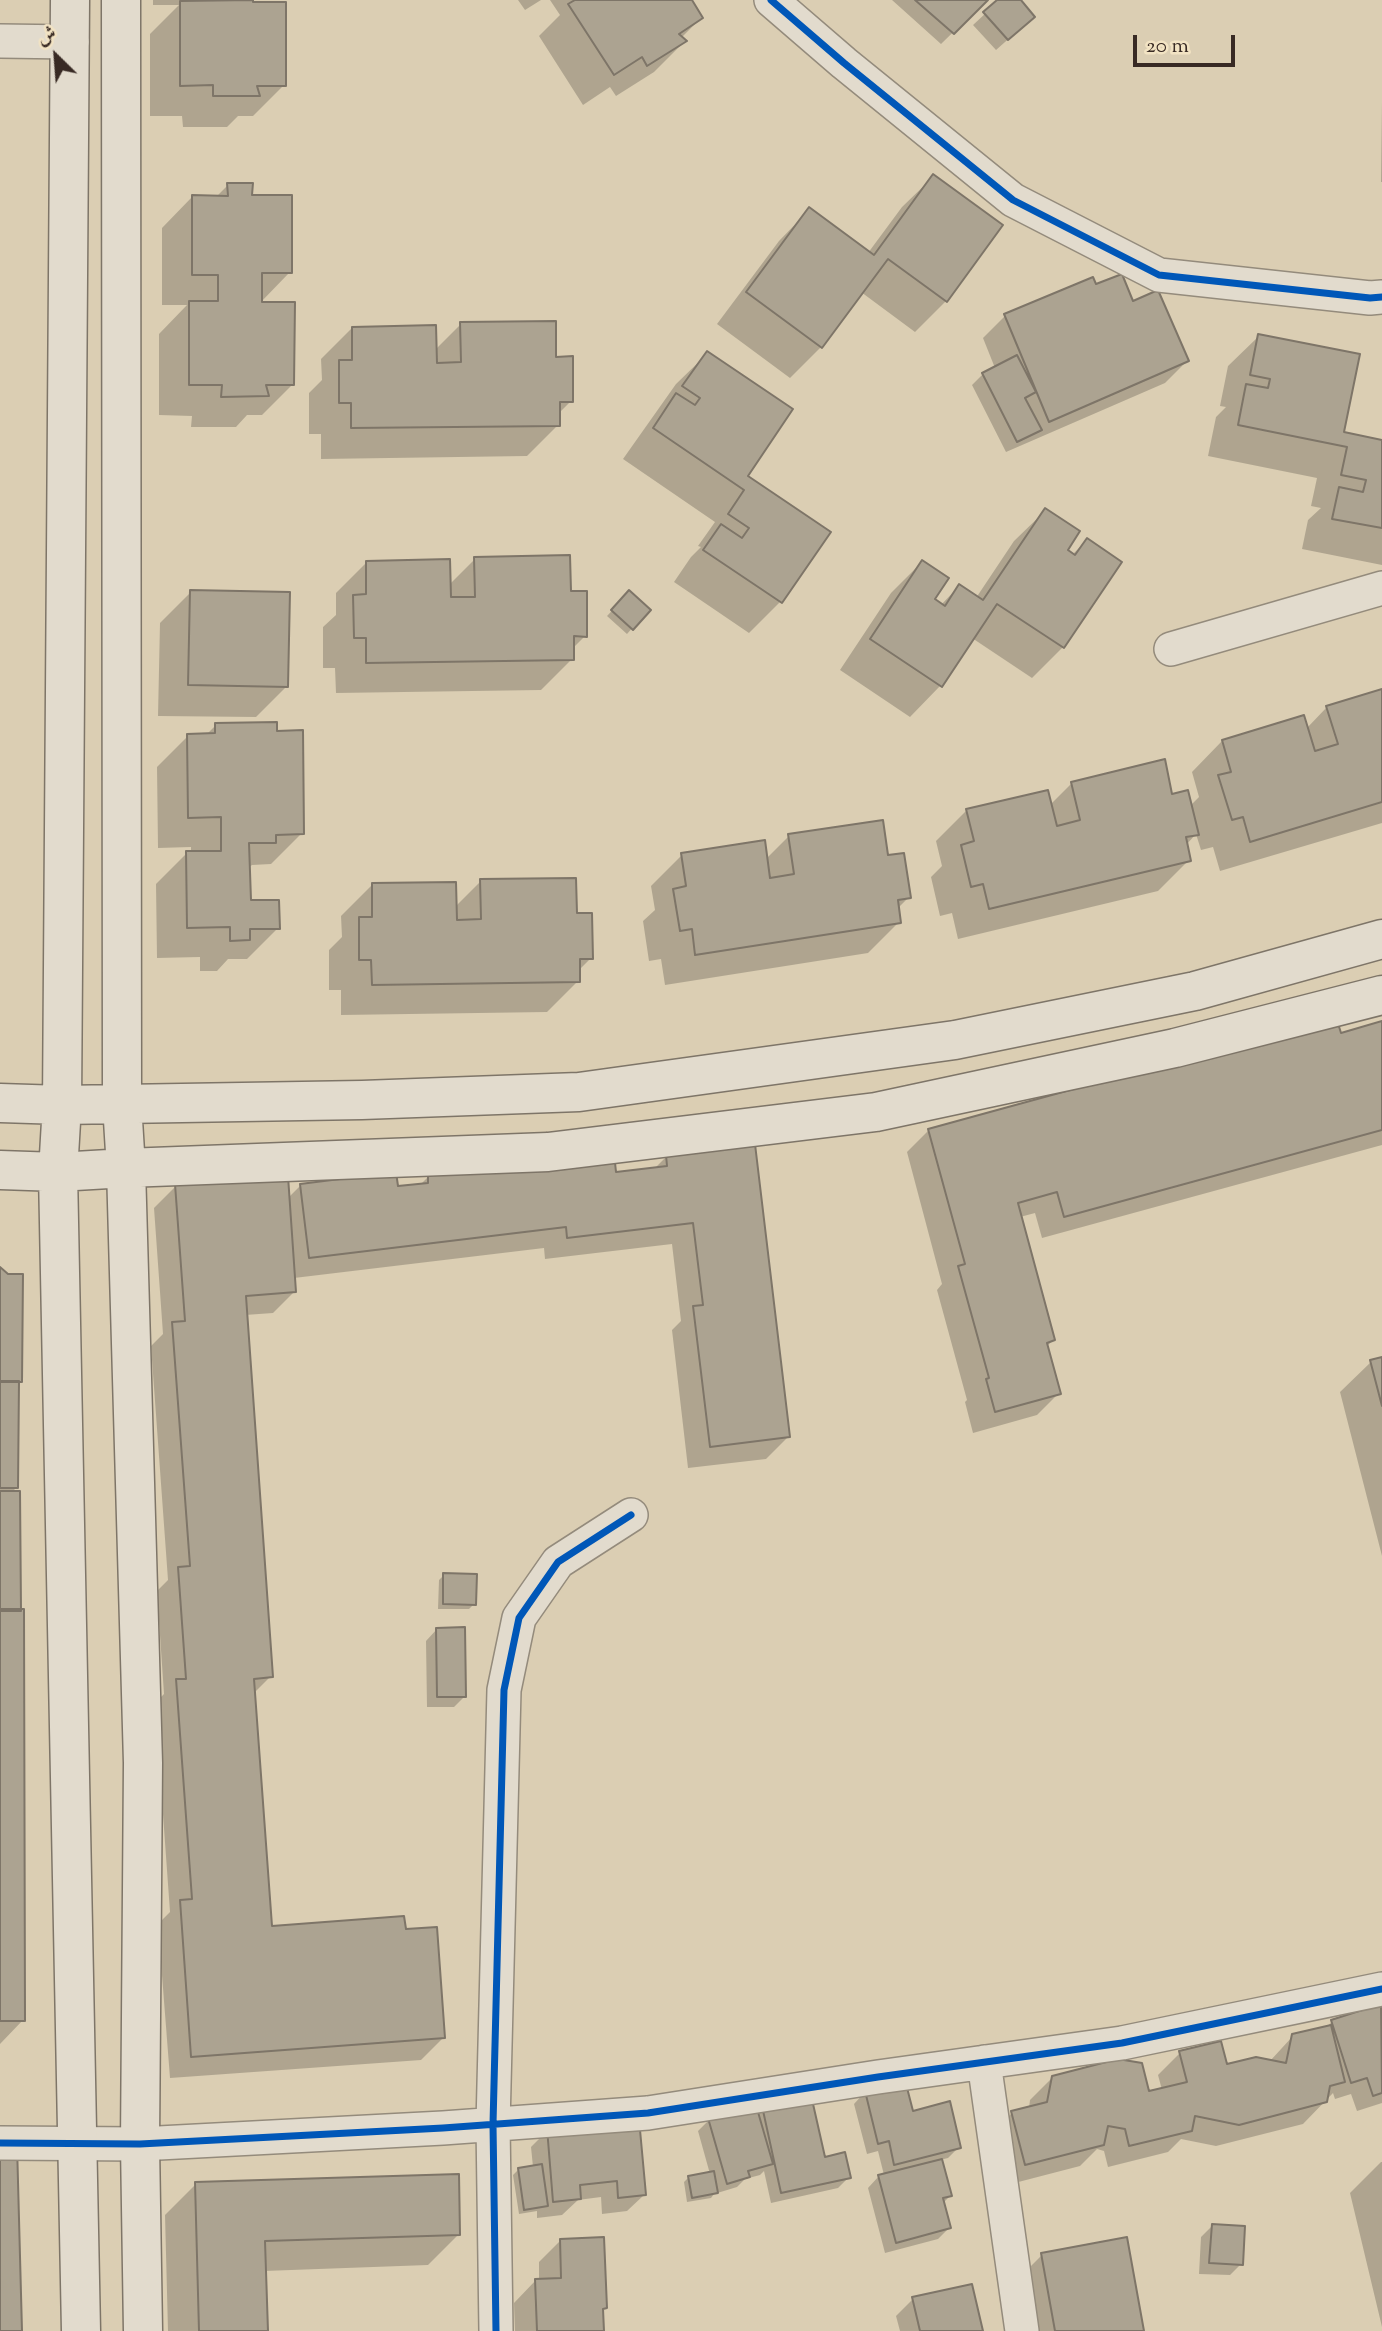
<!DOCTYPE html>
<html>
<head>
<meta charset="utf-8">
<style>
	body { margin:0 }
	#map { position:relative; width:1382px; height:2331px; overflow:hidden; background:#dbceb3; font-family:"Sorts Mill Goudy",Amiri,serif }
	canvas { display:block }
	.north { position:absolute; left:21px; top:21px; width:70px; height:70px; -webkit-text-stroke:5px #f2e3c3; paint-order:stroke; rotate:335deg; font-size:19px; font-weight:700; line-height:28px; text-align:center; color:#382a24 }
	.north::after { content:''; display:block; margin:auto; width:24px; height:32px; background:#382a24; clip-path:polygon(50% 0,100% 100%,50% 72%,0 100%) }
	.scale { position:absolute; left:1133px; top:35px; width:102px; height:32px; box-sizing:border-box; border:4px solid #382a24; border-top:0; padding-left:9px; font-size:21px; line-height:24px; white-space:nowrap; color:#382a24; -webkit-text-stroke:5px #f2e3c3; paint-order:stroke }
</style>
</head>
<body>
<div id="map">
<canvas width="1382" height="2331"></canvas>
<div class="north">ش</div>
<div class="scale">20 m</div>
</div>
<script>
const ctx = document.querySelector('canvas').getContext('2d');
ctx.lineJoin = 'round';
function paint(path, color) {
  ctx.fillStyle = color;
  ctx.fill(path, 'evenodd');
}
function stroke(path, color, width, dash) {
  ctx.strokeStyle = color;
  ctx.lineWidth = width;
  ctx.lineCap = dash ? 'butt' : 'round';
  ctx.setLineDash(dash || []);
  ctx.stroke(path);
}
paint(new Path2D(`
	M 153,0 L 254,0 L 250,4 L 284,85 L 253,116 L 238,116 L 227,127 L 183,127 L 182,116 L 150,116 L 150,34 L 179,5 L 153,5 Z
	M 518,0 L 541,0 L 525,10 Z
	M 550,0 L 689,0 L 701,18 L 681,38 L 685,41 L 654,72 L 616,96 L 610,87 L 583,105 L 539,36 L 560,15 Z
	M 892,0 L 986,0 L 941,44 Z
	M 1000,0 L 1018,0 L 1022,27 L 996,50 L 973,25 Z
	M 1382,101 L 1382,182 L 1381,182 Z
	M 933,177 L 946,301 L 915,332 L 861,292 L 821,347 L 790,378 L 717,324 L 779,241 L 809,210 L 868,253 L 902,207 Z
	M 228,185 L 251,197 L 290,272 L 259,304 L 293,384 L 262,415 L 247,415 L 236,427 L 191,427 L 192,416 L 159,415 L 159,334 L 187,305 L 162,305 L 162,228 L 192,197 L 216,197 Z
	M 1092,279 L 1095,287 L 1133,303 L 1187,361 L 1165,383 L 1006,452 L 972,385 L 983,374 L 995,368 L 983,338 L 1005,316 Z
	M 461,324 L 555,358 L 571,401 L 558,414 L 558,425 L 527,456 L 321,459 L 321,434 L 309,434 L 309,393 L 322,380 L 321,359 L 352,328 L 435,350 Z
	M 1259,336 L 1342,434 L 1382,442 L 1382,565 L 1302,549 L 1308,520 L 1321,508 L 1311,506 L 1317,478 L 1208,456 L 1216,417 L 1226,407 L 1220,406 L 1228,366 Z
	M 707,354 L 745,476 L 828,532 L 780,602 L 749,633 L 674,582 L 691,557 L 701,547 L 698,546 L 715,522 L 623,459 L 676,384 Z
	M 1045,511 L 1066,551 L 1072,555 L 1087,540 L 1063,647 L 1032,678 L 972,638 L 940,686 L 910,717 L 840,670 L 891,593 L 922,562 L 932,600 L 941,605 L 959,586 L 976,598 L 1014,541 Z
	M 475,559 L 569,592 L 585,636 L 572,649 L 572,659 L 541,690 L 336,693 L 335,668 L 323,668 L 323,627 L 336,615 L 336,593 L 366,563 L 449,585 Z
	M 191,592 L 287,686 L 256,717 L 158,716 L 160,623 Z
	M 629,593 L 648,610 L 627,634 L 607,616 Z
	M 1382,691 L 1382,823 L 1220,871 L 1213,847 L 1201,850 L 1196,834 L 1186,845 L 1189,860 L 1158,891 L 958,939 L 952,913 L 940,916 L 931,877 L 942,866 L 936,841 L 967,810 L 1050,805 L 1072,783 L 1171,796 L 1190,806 L 1199,797 L 1192,772 L 1222,741 L 1307,728 L 1327,707 Z
	M 216,725 L 275,732 L 302,833 L 271,864 L 252,865 L 248,868 L 249,902 L 278,928 L 247,959 L 228,959 L 217,971 L 200,971 L 200,957 L 157,958 L 156,884 L 187,853 L 191,853 L 191,847 L 158,848 L 157,767 L 188,736 L 206,735 Z
	M 789,836 L 887,857 L 909,897 L 897,909 L 899,922 L 868,953 L 665,985 L 661,959 L 649,961 L 643,921 L 655,910 L 651,886 L 682,855 L 766,859 Z
	M 481,881 L 575,915 L 591,958 L 578,971 L 578,981 L 547,1012 L 341,1015 L 341,990 L 329,990 L 329,950 L 342,937 L 341,916 L 372,885 L 455,907 Z
	M 1382,1023 L 1382,1145 L 1042,1238 L 1035,1213 L 1020,1217 L 1053,1340 L 1046,1347 L 1059,1393 L 1037,1415 L 973,1433 L 965,1402 L 967,1400 L 937,1290 L 942,1284 L 907,1152 L 929,1130 Z
	M 667,1156 L 788,1437 L 766,1459 L 688,1468 L 672,1330 L 681,1321 L 672,1244 L 545,1259 L 544,1248 L 294,1278 L 295,1291 L 273,1313 L 245,1315 L 271,1676 L 253,1694 L 270,1928 L 404,1931 L 443,2038 L 421,2060 L 170,2078 L 158,1924 L 170,1912 L 155,1703 L 164,1694 L 157,1591 L 168,1580 L 151,1346 L 163,1334 L 154,1208 L 176,1186 L 288,1198 L 301,1185 L 397,1188 L 420,1185 L 428,1177 L 615,1174 L 654,1169 Z
	M 0,1269 L 17,1383 L 17,1487 L 11,1493 L 23,2020 L 0,2044 Z
	M 1382,1359 L 1382,1556 L 1340,1392 L 1371,1362 Z
	M 444,1575 L 474,1604 L 469,1609 L 438,1609 L 439,1580 Z
	M 437,1629 L 465,1696 L 454,1707 L 427,1707 L 426,1641 Z
	M 1380,2006 L 1382,2012 L 1382,2103 L 1357,2111 L 1351,2094 L 1335,2099 L 1333,2093 L 1303,2124 L 1216,2146 L 1181,2139 L 1168,2152 L 1108,2167 L 1104,2151 L 1097,2149 L 1080,2166 L 1003,2186 L 990,2135 L 1012,2113 L 1029,2108 L 1030,2100 L 1053,2077 L 1148,2093 L 1162,2090 L 1158,2075 L 1180,2053 L 1226,2066 L 1270,2061 L 1293,2036 L 1325,2028 L 1332,2022 Z
	M 865,2092 L 912,2113 L 959,2147 L 948,2158 L 940,2160 L 950,2196 L 943,2203 L 949,2228 L 938,2239 L 885,2253 L 868,2188 L 879,2176 L 884,2175 L 878,2151 L 867,2154 L 854,2104 Z
	M 763,2107 L 824,2159 L 849,2177 L 838,2188 L 771,2203 L 764,2171 L 760,2175 L 745,2179 L 737,2187 L 714,2194 L 711,2198 L 687,2202 L 684,2182 L 689,2177 L 710,2174 L 698,2131 L 709,2120 Z
	M 548,2130 L 644,2195 L 627,2211 L 602,2214 L 601,2197 L 578,2200 L 562,2215 L 537,2218 L 537,2211 L 519,2214 L 513,2175 L 518,2170 L 533,2167 L 531,2147 Z
	M 1381,2162 L 1382,2162 L 1382,2327 L 1350,2193 Z
	M 196,2184 L 459,2234 L 428,2265 L 264,2271 L 266,2331 L 168,2331 L 165,2215 Z
	M 1212,2226 L 1241,2264 L 1230,2275 L 1199,2274 L 1201,2237 Z
	M 561,2240 L 605,2308 L 601,2311 L 602,2331 L 515,2331 L 514,2303 L 536,2280 L 539,2280 L 539,2262 Z
	M 1042,2255 L 1142,2331 L 1019,2331 L 1011,2286 Z
	M 913,2299 L 981,2331 L 900,2331 L 896,2316 Z`), '#0003');
const building = new Path2D(`
	M 253,0 L 253,2 L 286,2 L 286,86 L 257,86 L 260,96 L 213,96 L 213,85 L 180,86 L 180,1 Z
	M 575,0 L 692,0 L 703,18 L 679,34 L 687,41 L 647,66 L 642,57 L 614,75 L 568,4 Z
	M 915,0 L 988,0 L 954,34 Z
	M 997,0 L 1021,0 L 1035,17 L 1008,40 L 983,12 Z
	M 933,174 L 1003,225 L 947,302 L 888,259 L 822,348 L 746,292 L 809,207 L 874,255 Z
	M 227,183 L 253,183 L 252,195 L 292,195 L 292,273 L 262,273 L 262,302 L 295,302 L 294,385 L 266,385 L 269,396 L 221,397 L 222,385 L 189,385 L 189,301 L 218,301 L 218,275 L 192,275 L 192,195 L 228,196 Z
	M 1122,274 L 1133,301 L 1158,290 L 1189,361 L 1049,422 L 1004,314 L 1093,277 L 1096,284 Z
	M 556,321 L 556,357 L 573,356 L 573,402 L 560,402 L 560,426 L 351,428 L 351,403 L 339,403 L 339,360 L 352,360 L 352,327 L 436,325 L 437,363 L 461,362 L 460,322 Z
	M 1258,334 L 1360,354 L 1344,432 L 1382,440 L 1382,528 L 1332,519 L 1339,487 L 1363,492 L 1366,480 L 1341,475 L 1347,447 L 1238,425 L 1246,384 L 1268,388 L 1270,379 L 1250,375 Z
	M 707,351 L 793,409 L 748,476 L 831,532 L 782,603 L 703,550 L 721,524 L 742,538 L 749,528 L 728,514 L 744,490 L 653,428 L 676,393 L 695,405 L 700,398 L 682,386 Z
	M 1017,355 L 1036,392 L 1025,398 L 1042,430 L 1017,442 L 982,373 Z
	M 1045,508 L 1080,531 L 1068,550 L 1075,555 L 1087,538 L 1122,562 L 1064,648 L 997,604 L 942,687 L 870,639 L 922,560 L 949,578 L 935,599 L 945,606 L 959,584 L 983,600 Z
	M 570,555 L 571,591 L 587,591 L 587,637 L 574,636 L 574,660 L 366,663 L 366,638 L 354,638 L 353,595 L 366,594 L 366,561 L 450,559 L 451,597 L 475,597 L 474,557 Z
	M 190,590 L 290,592 L 288,687 L 188,685 Z
	M 629,590 L 651,610 L 633,630 L 611,610 Z
	M 1382,689 L 1382,802 L 1250,842 L 1243,817 L 1232,820 L 1218,775 L 1231,772 L 1222,740 L 1304,715 L 1315,751 L 1338,744 L 1326,706 Z
	M 277,722 L 277,731 L 303,730 L 304,834 L 276,835 L 276,843 L 249,843 L 251,900 L 279,900 L 280,929 L 250,929 L 250,940 L 230,941 L 230,927 L 187,928 L 186,851 L 221,851 L 221,817 L 188,818 L 187,734 L 215,733 L 215,723 Z
	M 1165,759 L 1172,794 L 1188,790 L 1199,835 L 1186,837 L 1191,861 L 989,909 L 983,884 L 971,887 L 961,845 L 974,841 L 966,809 L 1048,790 L 1057,826 L 1080,820 L 1071,782 Z
	M 883,820 L 888,855 L 904,853 L 911,898 L 898,900 L 901,923 L 695,955 L 692,929 L 680,931 L 673,889 L 686,886 L 681,853 L 765,840 L 770,878 L 794,874 L 788,834 Z
	M 576,878 L 577,913 L 592,913 L 593,959 L 580,959 L 580,982 L 372,985 L 371,960 L 359,960 L 359,917 L 372,917 L 372,883 L 456,882 L 457,920 L 481,919 L 480,879 Z
	M 1336,1017 L 1341,1033 L 1382,1021 L 1382,1130 L 1064,1217 L 1057,1192 L 1018,1203 L 1055,1340 L 1047,1343 L 1061,1394 L 995,1412 L 986,1379 L 989,1378 L 958,1266 L 965,1264 L 928,1129 Z
	M 755,1144 L 790,1437 L 710,1447 L 693,1306 L 703,1305 L 693,1223 L 567,1238 L 566,1227 L 309,1258 L 300,1184 L 396,1172 L 398,1186 L 428,1183 L 428,1175 L 614,1153 L 616,1172 L 667,1166 L 666,1155 Z
	M 288,1176 L 296,1292 L 246,1296 L 273,1677 L 254,1679 L 272,1926 L 404,1916 L 406,1929 L 437,1927 L 445,2038 L 191,2057 L 180,1900 L 192,1899 L 176,1679 L 186,1679 L 178,1567 L 190,1566 L 172,1322 L 185,1321 L 175,1184 Z
	M 0,1267 L 8,1274 L 23,1274 L 22,1382 L 0,1382 Z
	M 1382,1357 L 1382,1406 L 1370,1360 Z
	M 0,1381 L 19,1381 L 18,1488 L 0,1488 Z
	M 0,1491 L 20,1491 L 21,1611 L 0,1611 Z
	M 443,1573 L 477,1574 L 476,1605 L 443,1604 Z
	M 0,1609 L 24,1609 L 25,2021 L 0,2021 Z
	M 465,1627 L 466,1697 L 437,1697 L 436,1628 Z
	M 1381,2004 L 1382,2093 L 1373,2096 L 1367,2078 L 1351,2083 L 1331,2020 Z
	M 1331,2025 L 1345,2082 L 1330,2086 L 1327,2102 L 1239,2125 L 1195,2116 L 1192,2131 L 1129,2146 L 1125,2129 L 1108,2126 L 1104,2145 L 1025,2165 L 1011,2111 L 1047,2102 L 1052,2076 L 1118,2059 L 1142,2063 L 1149,2091 L 1187,2082 L 1179,2051 L 1221,2041 L 1227,2064 L 1256,2057 L 1286,2063 L 1292,2034 Z
	M 905,2080 L 913,2111 L 950,2101 L 961,2148 L 894,2165 L 889,2141 L 878,2144 L 865,2091 Z
	M 811,2095 L 825,2157 L 845,2152 L 851,2178 L 781,2193 L 762,2106 Z
	M 756,2105 L 773,2164 L 748,2171 L 750,2177 L 727,2184 L 708,2118 Z
	M 639,2119 L 646,2195 L 618,2198 L 617,2181 L 580,2185 L 581,2199 L 553,2202 L 547,2128 Z
	M 0,2127 L 17,2144 L 22,2331 L 0,2331 Z
	M 942,2159 L 952,2196 L 943,2198 L 951,2228 L 896,2243 L 878,2175 Z
	M 542,2164 L 548,2206 L 524,2210 L 518,2168 Z
	M 714,2171 L 718,2193 L 692,2198 L 688,2176 Z
	M 459,2174 L 460,2235 L 265,2241 L 268,2331 L 199,2331 L 195,2182 Z
	M 1212,2224 L 1245,2226 L 1243,2265 L 1209,2263 Z
	M 604,2237 L 607,2308 L 603,2309 L 604,2331 L 537,2331 L 535,2279 L 561,2278 L 560,2239 Z
	M 1127,2237 L 1144,2331 L 1055,2331 L 1041,2253 Z
	M 972,2284 L 983,2331 L 920,2331 L 912,2297 Z`);
paint(building, '#aca391');
stroke(building, '#7e7568', 2);
const minor = new Path2D(`
	M 771,0 L 844,63 L 1013,200 L 1159,275 L 1370,298 L 1382,297
	M 0,41 L 72,42
	M 1171,649 L 1382,588
	M 984,2062 L 1022,2331
	M 0,2143 L 140,2144 L 443,2128 L 648,2113 L 878,2077 L 1122,2043 L 1382,1989
	M 496,2331 L 493,2124 L 504,1690 L 519,1618 L 558,1562 L 631,1515`);
const secondary = new Path2D(`
	M 70,0 L 62,1105 L 58,1172 L 81,2331
	M 121,0 L 122,1104 L 126,1168 L 143,1763 L 140,2144 L 143,2331
	M 0,1103 L 62,1105 L 362,1100 L 579,1092 L 955,1040 L 1195,991 L 1382,939
	M 0,1170 L 58,1172 L 126,1168 L 548,1152 L 876,1112 L 1175,1048 L 1382,995`);
stroke(minor, '#948b7c', 36);
stroke(secondary, '#7e7568', 41);
stroke(minor, '#e2dbcd', 33);
stroke(secondary, '#e2dbcd', 38);
stroke(new Path2D(`
	M 771,0 L 844,63 L 1013,200 L 1159,275 L 1370,298 L 1382,297
	M 0,2143 L 140,2144 L 443,2128 L 648,2113 L 878,2077 L 1122,2043 L 1382,1989
	M 496,2331 L 493,2124 L 504,1690 L 519,1618 L 558,1562 L 631,1515`), '#0057b8', 7);
</script>
</body>
</html>
